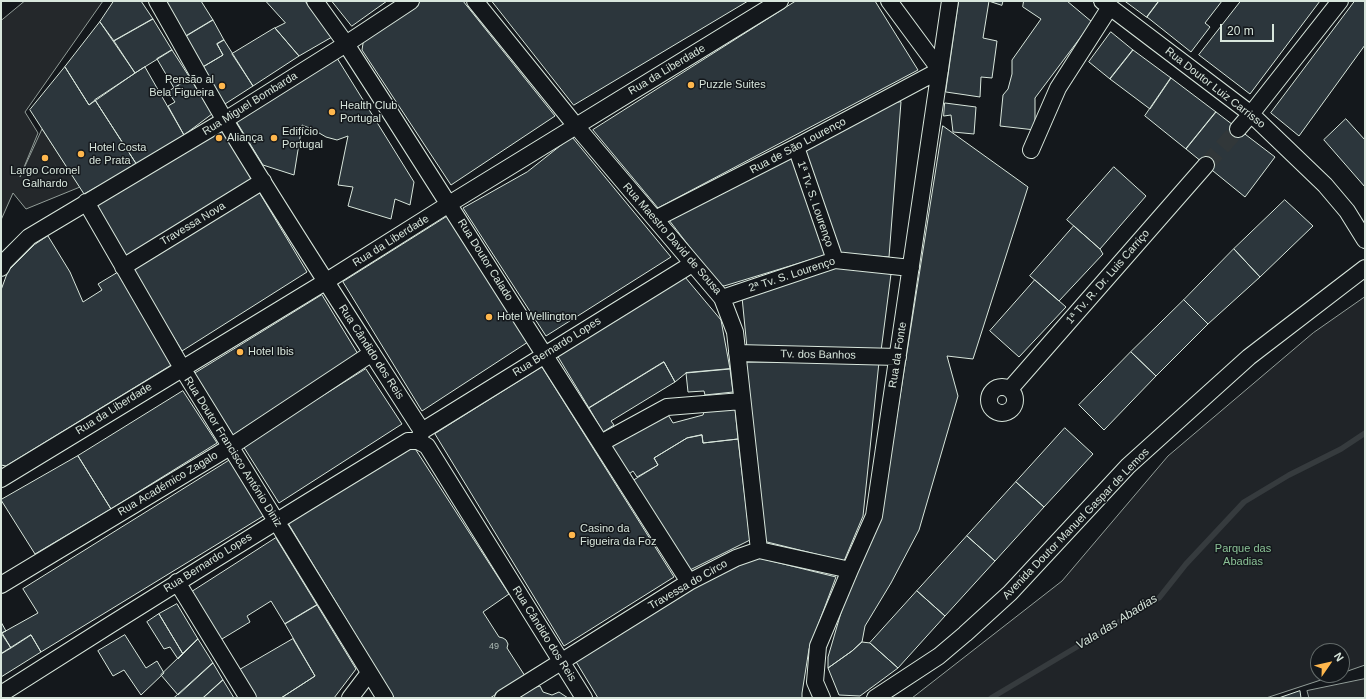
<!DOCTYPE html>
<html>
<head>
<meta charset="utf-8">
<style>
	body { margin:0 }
	#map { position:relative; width:1366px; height:699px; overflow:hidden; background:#14181c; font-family:Helvetica,sans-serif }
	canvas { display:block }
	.frame { position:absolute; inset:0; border:2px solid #d8e6dc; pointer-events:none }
	.north { position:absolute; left:1310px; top:643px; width:40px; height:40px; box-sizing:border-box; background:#14181c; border:1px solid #626a69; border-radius:50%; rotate:56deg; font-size:11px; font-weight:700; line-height:16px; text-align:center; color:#d8e6dc }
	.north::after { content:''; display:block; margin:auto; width:14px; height:18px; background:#ffb74d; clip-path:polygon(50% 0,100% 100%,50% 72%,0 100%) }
	.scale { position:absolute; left:1220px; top:24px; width:54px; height:18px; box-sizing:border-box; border:2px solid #d8e6dc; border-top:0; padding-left:5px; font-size:12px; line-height:14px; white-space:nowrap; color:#d8e6dc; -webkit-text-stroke:3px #14181c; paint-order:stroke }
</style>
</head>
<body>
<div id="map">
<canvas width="1366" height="699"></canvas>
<div class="frame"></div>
<div class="north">N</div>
<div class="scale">20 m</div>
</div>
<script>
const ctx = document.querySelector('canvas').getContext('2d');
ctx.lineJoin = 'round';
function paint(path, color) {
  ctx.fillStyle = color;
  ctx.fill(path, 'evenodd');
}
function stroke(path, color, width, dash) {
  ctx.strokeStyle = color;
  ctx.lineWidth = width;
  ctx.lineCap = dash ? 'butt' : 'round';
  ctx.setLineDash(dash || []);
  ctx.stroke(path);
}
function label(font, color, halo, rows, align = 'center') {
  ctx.font = font + ' Helvetica,sans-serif';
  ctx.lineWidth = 3;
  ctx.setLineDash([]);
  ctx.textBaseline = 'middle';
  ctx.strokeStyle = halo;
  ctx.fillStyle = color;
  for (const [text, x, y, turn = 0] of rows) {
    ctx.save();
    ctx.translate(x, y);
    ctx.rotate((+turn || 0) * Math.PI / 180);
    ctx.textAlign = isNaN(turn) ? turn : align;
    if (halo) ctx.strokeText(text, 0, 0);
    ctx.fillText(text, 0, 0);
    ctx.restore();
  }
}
const green = new Path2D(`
	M 1365,297 L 1365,665 L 1342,673 L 1342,651 L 1318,651 L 1318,675 L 1336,675 L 1266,698 L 912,698 L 1062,581 L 1168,456 L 1313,333 Z`);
paint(green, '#202428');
stroke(green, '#939e99', 1);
const parking = new Path2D(`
	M 25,1 L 103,1 L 25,112 L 38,133 L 20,177 L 42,129 L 80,187 L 26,209 L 13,193 L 1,220 L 1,21 Z
	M 1365,679 L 1365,698 L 1309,698 L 1307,691 Z`);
paint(parking, '#24282b');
stroke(parking, '#939e99', 1);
stroke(new Path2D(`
	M 991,698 L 1159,598 L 1186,564 L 1244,502 L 1289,475 L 1341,449 L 1365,433`), '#363b3e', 5.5);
const building = new Path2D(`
	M 114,1 L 141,1 L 153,19 L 114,41 L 100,22 Z
	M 163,1 L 201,1 L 213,20 L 183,38 Z
	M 266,1 L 305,1 L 332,37 L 299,56 L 275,28 L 285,23 Z
	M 332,1 L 387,1 L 352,26 Z
	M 420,1 L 463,1 L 555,116 L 451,185 L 362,50 L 364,37 Z
	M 492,1 L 748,1 L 574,105 Z
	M 796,1 L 875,1 L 918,70 L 658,208 L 593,130 Z
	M 959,1 L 989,1 L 983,38 L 997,41 L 992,78 L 981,77 L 980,97 L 946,92 Z
	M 989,1 L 1003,1 L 1002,5 Z
	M 1024,1 L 1067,1 L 1092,22 L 1035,98 L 1035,130 L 1000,126 L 1003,95 L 1008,89 L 1012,74 L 1012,60 L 1041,19 L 1023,7 Z
	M 1125,1 L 1159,1 L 1147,17 Z
	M 1159,1 L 1222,1 L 1205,23 L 1210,27 L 1191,52 L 1147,17 Z
	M 1241,1 L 1320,1 L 1250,94 L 1199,55 Z
	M 1355,1 L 1365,1 L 1365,45 L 1299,136 L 1271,113 Z
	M 153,19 L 172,50 L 135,73 L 114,41 Z
	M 213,20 L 224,40 L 217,44 L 223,55 L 201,68 L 183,38 Z
	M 100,22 L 135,73 L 89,105 L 65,67 Z
	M 275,28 L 299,56 L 253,86 L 232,54 Z
	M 1111,32 L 1133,50 L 1110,79 L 1089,62 Z
	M 224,40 L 253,86 L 225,104 L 201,68 L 223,55 L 217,44 Z
	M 172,50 L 190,78 L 174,88 L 157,59 Z
	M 1133,50 L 1171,78 L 1150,109 L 1110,79 Z
	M 337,58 L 414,182 L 410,205 L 395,199 L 391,219 L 348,206 L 353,187 L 338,185 L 348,136 L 337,140 L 326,137 L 314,130 L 302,125 L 294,175 L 263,165 L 236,121 Z
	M 65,67 L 89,105 L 95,100 L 137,165 L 84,194 L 30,110 Z
	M 145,67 L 184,135 L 137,165 L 95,100 Z
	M 190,78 L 212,114 L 184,135 L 168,106 L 175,102 L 168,92 Z
	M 1171,78 L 1216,112 L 1186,149 L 1145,116 Z
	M 901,102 L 889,257 L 839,253 L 802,149 L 892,103 Z
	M 945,103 L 976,107 L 974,134 L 953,132 L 951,115 L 944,116 Z
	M 1216,112 L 1275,157 L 1245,197 L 1186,149 Z
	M 1346,119 L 1365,140 L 1365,187 L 1324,140 Z
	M 943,126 L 1028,187 L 973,359 L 947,356 L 958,396 L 919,530 L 891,583 L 865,626 L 862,642 L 852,651 L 828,668 L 828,657 L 845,599 L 881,516 Z
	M 221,127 L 253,181 L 126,258 L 94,206 Z
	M 572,137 L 671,257 L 546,336 L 463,208 L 527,172 Z
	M 792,156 L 826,255 L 724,286 L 718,284 L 669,220 Z
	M 1114,167 L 1146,196 L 1100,249 L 1067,220 Z
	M 259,192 L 307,272 L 182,351 L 133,270 Z
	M 1285,200 L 1313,226 L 1260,277 L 1234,249 Z
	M 448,216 L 528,342 L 422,411 L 343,282 Z
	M 1074,226 L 1100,249 L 1103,254 L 1059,301 L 1030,276 Z
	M 48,236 L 70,272 L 83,302 L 102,290 L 98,284 L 118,272 L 173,364 L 6,466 L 1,465 L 1,290 L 8,271 L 34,245 Z
	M 1234,249 L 1260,277 L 1208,324 L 1184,300 Z
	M 837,266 L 891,274 L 881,351 L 747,348 L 742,297 Z
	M 685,277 L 721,320 L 730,369 L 686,373 L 675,382 L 664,362 L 589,408 L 557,355 Z
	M 1035,280 L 1066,307 L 1019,357 L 990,331 Z
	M 322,295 L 358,354 L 233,435 L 194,374 Z
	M 1184,300 L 1208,324 L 1156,376 L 1131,352 Z
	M 1131,352 L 1156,376 L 1104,430 L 1079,405 Z
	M 664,362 L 675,382 L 611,421 L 614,425 L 603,432 L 589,408 Z
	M 745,362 L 879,362 L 863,516 L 844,561 L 763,541 Z
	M 542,367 L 674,577 L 564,646 L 435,434 Z
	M 366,369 L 402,424 L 279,503 L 243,446 Z
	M 730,369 L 733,392 L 705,395 L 704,391 L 688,392 L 686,373 Z
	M 183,391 L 217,443 L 111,509 L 78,456 Z
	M 735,408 L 738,439 L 703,443 L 702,435 L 687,438 L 654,458 L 658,465 L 637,477 L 633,471 L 629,474 L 610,444 L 667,413 L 673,423 L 703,415 L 704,412 Z
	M 1065,428 L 1093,454 L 1044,507 L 1016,482 Z
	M 702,435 L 703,443 L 738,439 L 750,540 L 690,570 L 632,481 L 658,465 L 654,458 L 687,438 Z
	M 414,447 L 509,594 L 483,612 L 499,637 L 503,638 L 506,640 L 508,644 L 507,648 L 525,676 L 490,698 L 394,698 L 288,523 Z
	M 78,456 L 111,509 L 35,554 L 1,500 Z
	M 230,460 L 265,515 L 41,652 L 31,635 L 11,648 L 2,633 L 38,613 L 23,589 Z
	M 1016,482 L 1044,507 L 995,561 L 967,536 Z
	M 967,536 L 995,561 L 945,616 L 917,591 Z
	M 276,538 L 317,605 L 285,624 L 271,601 L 247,616 L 250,622 L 217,642 L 187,595 Z
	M 759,558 L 836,577 L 809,649 L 802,693 L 802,698 L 598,698 L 575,660 L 692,587 L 739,564 Z
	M 917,591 L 945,616 L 898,668 L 870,643 Z
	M 177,604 L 198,639 L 183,654 L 159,614 Z
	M 317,605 L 356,669 L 334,698 L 281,698 L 315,676 L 285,624 Z
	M 159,614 L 183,654 L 178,659 L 170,647 L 164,649 L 147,622 Z
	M 1,622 L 6,631 L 1,633 Z
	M 1,633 L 11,648 L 1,654 Z
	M 31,635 L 41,652 L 1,677 L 1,654 Z
	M 125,635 L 146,668 L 157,661 L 164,673 L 141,695 L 124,670 L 113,676 L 98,651 Z
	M 198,639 L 213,663 L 178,695 L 161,675 Z
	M 293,639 L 315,676 L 281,698 L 253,698 L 236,672 Z
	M 862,642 L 870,643 L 898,668 L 860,696 L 839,695 L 828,668 L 852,651 Z
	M 213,663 L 223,680 L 203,698 L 174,698 Z
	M 223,680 L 234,698 L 203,698 Z
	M 533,686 L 536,687 L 540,686 L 543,692 L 552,695 L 559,692 L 568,698 L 515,698 Z
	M 1300,691 L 1301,698 L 1279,698 Z`);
paint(building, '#2c363c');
stroke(building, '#d8e6dc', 1);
stroke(new Path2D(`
	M 1206,165 L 1238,129`), '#313739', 16, [16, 8]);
const street = new Path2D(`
	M 157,1 C 180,41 202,82 226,122 C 289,226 356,328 422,431 L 418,441
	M 315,1 L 346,44 L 386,106 L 689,582
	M 475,1 L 576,126 L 722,298 L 735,332 L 759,550
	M 1102,1 L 1251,114 L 1325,185 L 1347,211 L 1365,240
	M 1238,129 L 1251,114 L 1340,1
	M 796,147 L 835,260
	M 1031,150 L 1058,88 L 1110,7
	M 86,202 L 182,368 L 385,698
	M 655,219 L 796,147 L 940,70 L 889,1
	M 123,267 L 263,181
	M 1,268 L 4,262 L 29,237 L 225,120 L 346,44 L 411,1
	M 722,298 L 835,260 L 911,268
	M 737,353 L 898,357
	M989 400a13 13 0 1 1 26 0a13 13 0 1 1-26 0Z
	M 1010,389 L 1206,165
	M 422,431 L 692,264
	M 418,441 L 427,446 L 584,698
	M 601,443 L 667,407 L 742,401
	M 1,479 L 325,282 L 449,204 L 780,1
	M 177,582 L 248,698
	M 1,585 L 230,447 L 372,353
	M 1,694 C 136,608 271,524 408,441 L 418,441
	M 350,698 L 369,673
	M 503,698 L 689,582 L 736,558 L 759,550 L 850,570
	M 822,698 L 815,682 L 818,646 L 850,570 L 874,516 L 950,1
	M 875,698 L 939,656 L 965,634 L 1010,593 L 1128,466 L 1249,357 L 1365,268`);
stroke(street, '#d8e6dc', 18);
stroke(street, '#14181c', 16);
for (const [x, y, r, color] of [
	[691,85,4,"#ffb74d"],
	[222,86,4,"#ffb74d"],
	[332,112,4,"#ffb74d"],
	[219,138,4,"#ffb74d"],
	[274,138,4,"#ffb74d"],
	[81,154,4,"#ffb74d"],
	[45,158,4,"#ffb74d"],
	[489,317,4,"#ffb74d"],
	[240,352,4,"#ffb74d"],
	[572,535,4,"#ffb74d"]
]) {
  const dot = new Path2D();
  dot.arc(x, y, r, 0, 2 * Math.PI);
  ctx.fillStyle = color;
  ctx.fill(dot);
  stroke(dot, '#14181c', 1.5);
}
label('9px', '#adbab4', null, [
	["49",494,647]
]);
label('11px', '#d8e6dc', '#14181c', [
	["Rua da Liberdade",667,70,-31],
	["Rua Doutor Luiz Carrisso",1215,88,38],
	["Rua Miguel Bombarda",250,104,-32],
	["Rua de São Lourenço",798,146,-28],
	["1ª Tv. S. Lourenço",815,204,71],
	["Travessa Nova",193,224,-31],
	["Rua Maestro David de Sousa",672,239,49],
	["Rua da Liberdade",391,241,-32],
	["Rua Doutor Calado",485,260,58],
	["2ª Tv. S. Lourenço",792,275,-18],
	["1ª Tv. R. Dr. Luis Carriço",1108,277,-49],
	["Rua Bernardo Lopes",557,347,-32],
	["Rua Cândido dos Reis",371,352,57],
	["Tv. dos Banhos",818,355,1],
	["Rua da Fonte",898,355,-81],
	["Rua da Liberdade",114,409,-32],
	["Rua Doutor Francisco António Diniz",233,452,58],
	["Rua Académico Zagalo",168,484,-31],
	["Avenida Doutor Manuel Gaspar de Lemos",1076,524,-46],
	["Rua Bernardo Lopes",208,563,-32],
	["Travessa do Circo",688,585,-30],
	["Rua Cândido dos Reis",544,634,58]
]);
label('11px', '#d8e6dc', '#14181c', [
	["Pensão al",214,80,"right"],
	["Bela Figueira",214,93,"right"],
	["Puzzle Suites",699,85],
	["Health Club",340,106],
	["Portugal",340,119],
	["Edifício",282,132],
	["Portugal",282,145],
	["Aliança",227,138],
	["Hotel Costa",89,148],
	["de Prata",89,161],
	["Largo Coronel",45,171,"center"],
	["Galhardo",45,184,"center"],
	["Hotel Wellington",497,317],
	["Hotel Ibis",248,352],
	["Casino da",580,529],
	["Figueira da Foz",580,542]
], 'left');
label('11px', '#8ac095', '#14181c', [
	["Parque das",1243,549],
	["Abadias",1243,562]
]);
label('italic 12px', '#d8e6dc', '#14181c', [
	["Vala das Abadias",1117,622,-32]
]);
</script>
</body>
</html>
